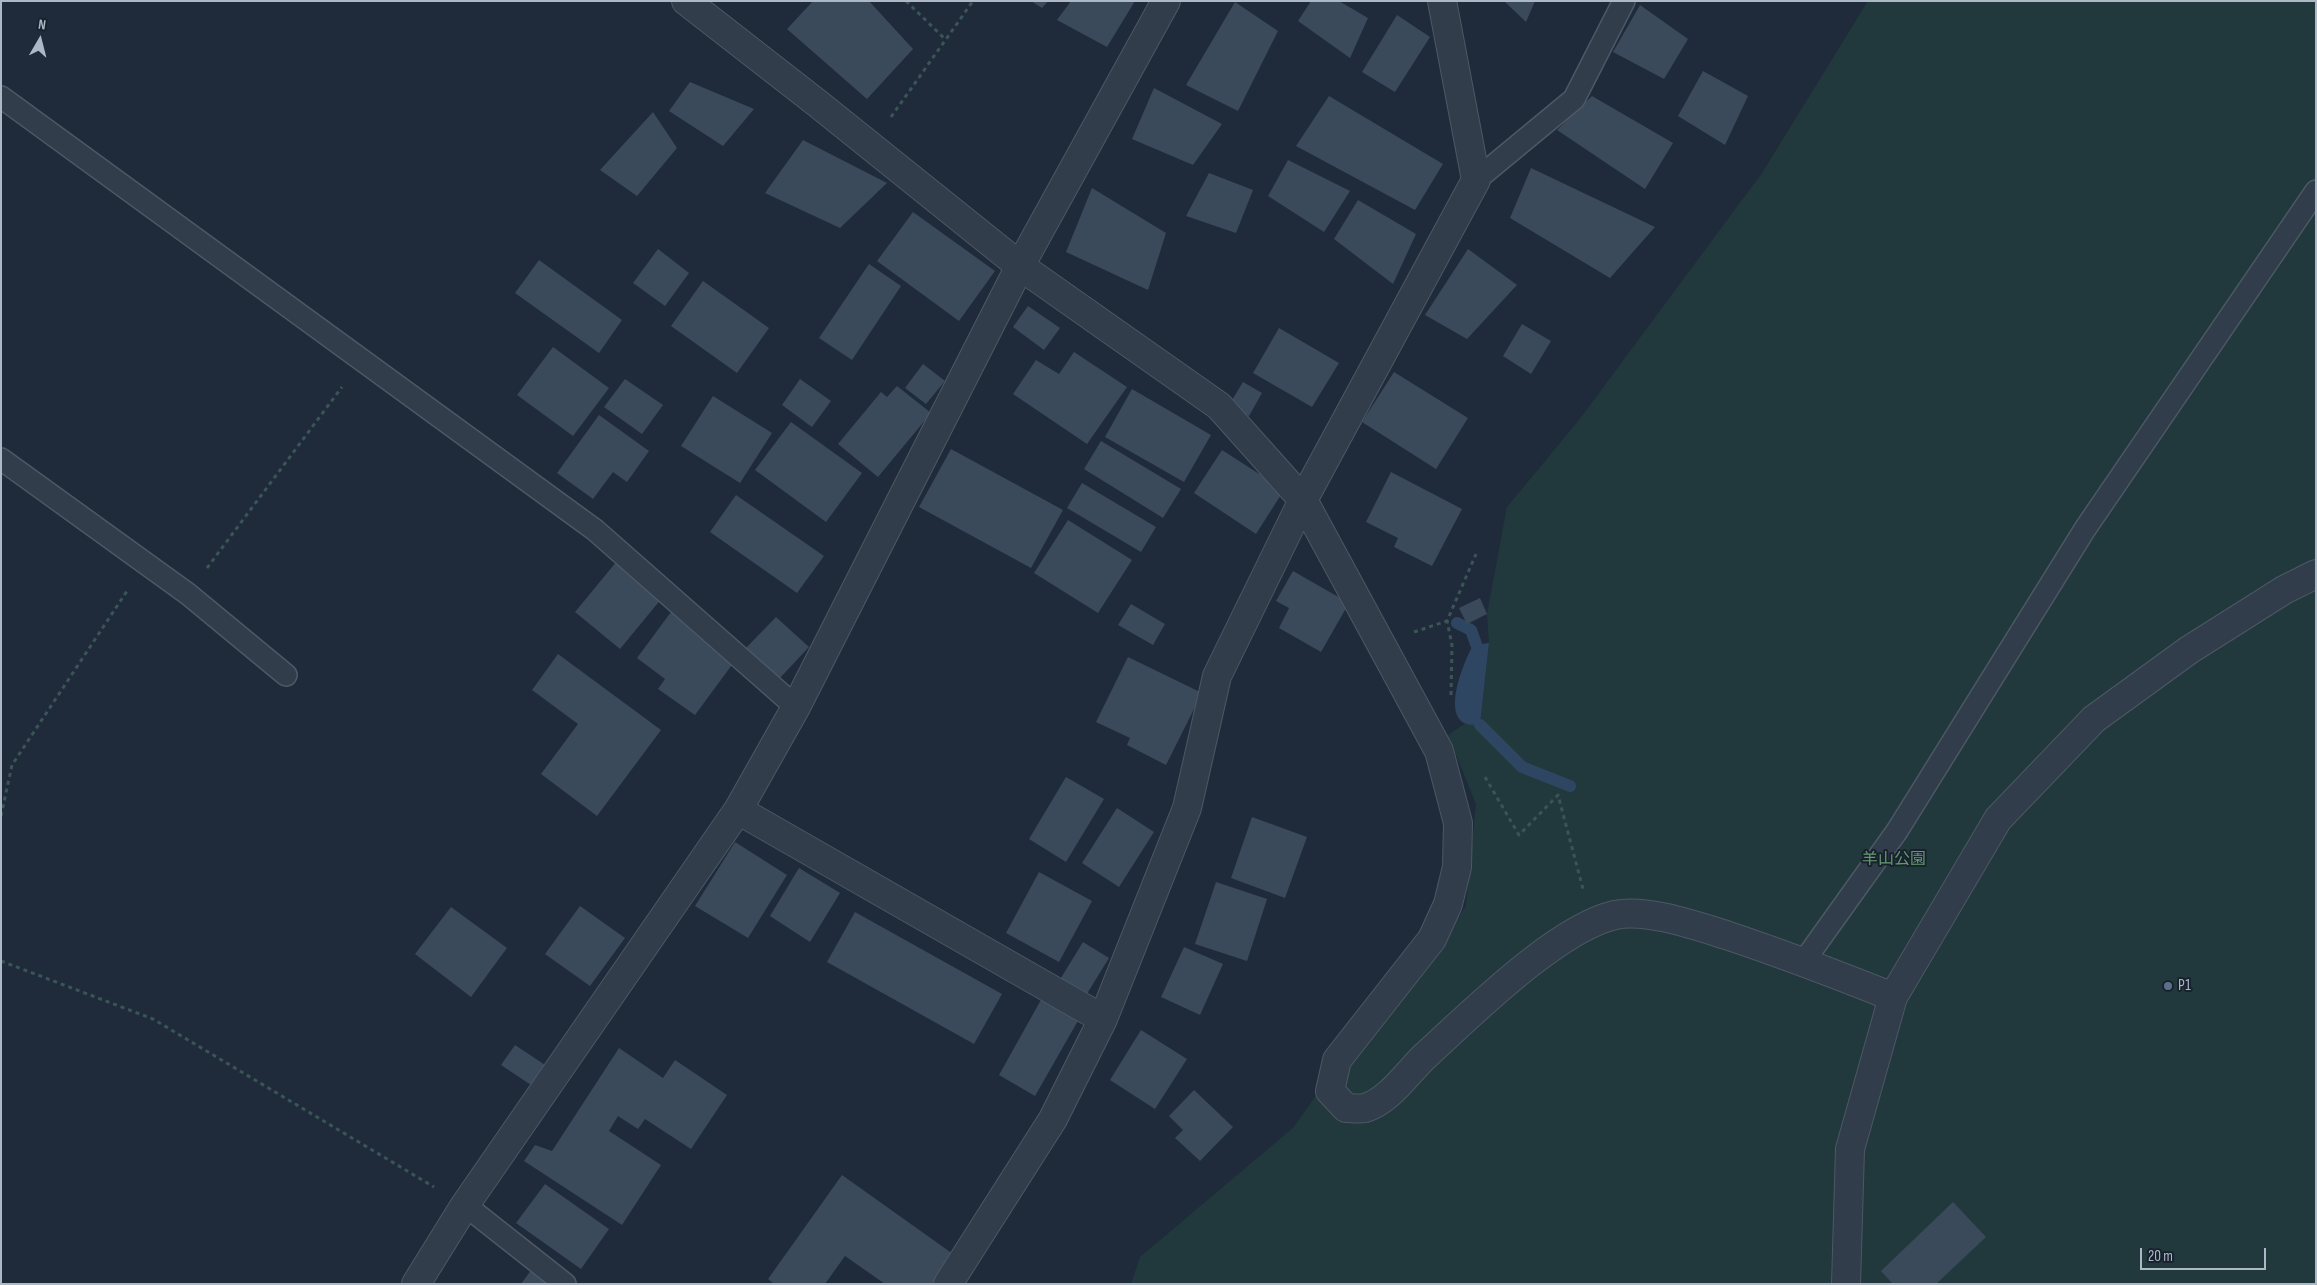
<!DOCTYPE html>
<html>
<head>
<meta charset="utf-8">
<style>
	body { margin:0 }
	#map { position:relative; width:2317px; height:1285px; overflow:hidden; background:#1f2b3b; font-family:"Sofia Sans Condensed",sans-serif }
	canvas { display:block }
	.frame { position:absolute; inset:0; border:2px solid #adb8c7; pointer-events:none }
	.north { position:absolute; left:15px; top:15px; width:50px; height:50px; -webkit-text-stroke:4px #18222f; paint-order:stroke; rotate:8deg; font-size:14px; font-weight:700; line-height:20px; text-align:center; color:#adb8c7 }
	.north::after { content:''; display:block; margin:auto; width:18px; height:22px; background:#adb8c7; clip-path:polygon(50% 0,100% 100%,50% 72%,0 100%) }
	.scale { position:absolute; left:2140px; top:1248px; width:126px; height:22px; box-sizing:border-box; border:2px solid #adb8c7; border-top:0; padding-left:6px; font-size:15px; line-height:18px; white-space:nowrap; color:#adb8c7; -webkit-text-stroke:4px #18222f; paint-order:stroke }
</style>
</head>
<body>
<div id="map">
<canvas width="2317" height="1285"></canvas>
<div class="frame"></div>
<div class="north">N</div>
<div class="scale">20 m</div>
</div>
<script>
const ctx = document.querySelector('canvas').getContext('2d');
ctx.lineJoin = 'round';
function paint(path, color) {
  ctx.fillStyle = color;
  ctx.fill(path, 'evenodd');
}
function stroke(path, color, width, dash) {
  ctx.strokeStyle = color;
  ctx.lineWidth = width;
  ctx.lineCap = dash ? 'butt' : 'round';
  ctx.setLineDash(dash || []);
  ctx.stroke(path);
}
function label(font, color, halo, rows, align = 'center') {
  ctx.font = font + ' "Sofia Sans Condensed","Noto Sans JP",sans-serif';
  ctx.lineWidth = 4;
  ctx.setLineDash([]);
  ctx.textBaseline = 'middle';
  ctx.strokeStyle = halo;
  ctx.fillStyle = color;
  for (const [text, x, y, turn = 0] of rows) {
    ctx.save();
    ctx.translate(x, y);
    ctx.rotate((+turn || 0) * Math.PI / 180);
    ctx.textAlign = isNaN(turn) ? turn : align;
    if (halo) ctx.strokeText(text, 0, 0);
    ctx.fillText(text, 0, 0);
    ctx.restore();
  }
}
paint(new Path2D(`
	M 1868,1 L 2316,1 L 2316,1284 L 1131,1284 L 1140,1257 L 1294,1127 L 1370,1018 L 1420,973 L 1466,906 L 1476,804 L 1448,735 L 1466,723 L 1480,725 L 1489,643 L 1487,614 L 1507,507 L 1579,420 L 1762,173 Z`), '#21393c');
paint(new Path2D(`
	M 1489,643 L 1480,725 C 1474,725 1465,725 1461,721 C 1445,706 1465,660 1473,645 Z`), '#2f4662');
stroke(new Path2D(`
	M 1457,623 L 1471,630 L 1476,644
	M 1480,725 L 1522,767 L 1570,786`), '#2f4662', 12);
paint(new Path2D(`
	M 813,1 L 869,1 L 913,49 L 867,99 L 787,29 Z
	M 1031,1 L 1048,1 L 1042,8 Z
	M 1071,1 L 1135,1 L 1107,47 L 1057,20 Z
	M 1311,1 L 1339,1 L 1368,18 L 1350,58 L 1298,21 Z
	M 1504,1 L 1535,1 L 1526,22 Z
	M 1235,2 L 1278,31 L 1238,111 L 1186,85 Z
	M 1640,5 L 1688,39 L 1664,79 L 1613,52 Z
	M 1397,15 L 1430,37 L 1395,92 L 1362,72 Z
	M 1703,71 L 1748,96 L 1725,145 L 1678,116 Z
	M 690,82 L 754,109 L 723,146 L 669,111 Z
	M 1154,88 L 1222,124 L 1193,165 L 1132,139 Z
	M 1329,96 L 1443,164 L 1415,210 L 1296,146 Z
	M 1592,96 L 1673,143 L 1645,189 L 1557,130 Z
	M 653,112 L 677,148 L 637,196 L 600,170 Z
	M 803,140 L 887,183 L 840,228 L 765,193 Z
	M 1288,160 L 1350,191 L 1324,232 L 1268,196 Z
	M 1531,168 L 1655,227 L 1610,278 L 1510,218 Z
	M 1209,173 L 1253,190 L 1236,233 L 1186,216 Z
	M 1092,188 L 1166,233 L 1148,290 L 1066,252 Z
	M 1358,200 L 1416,234 L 1393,284 L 1334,239 Z
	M 913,212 L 995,271 L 959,321 L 877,261 Z
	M 658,249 L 689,273 L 665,306 L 633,283 Z
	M 1468,249 L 1517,285 L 1467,339 L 1425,315 Z
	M 539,260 L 622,320 L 599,353 L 515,293 Z
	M 869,264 L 901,286 L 852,360 L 819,338 Z
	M 703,281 L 769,328 L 737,373 L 671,326 Z
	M 1028,306 L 1060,328 L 1044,350 L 1013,327 Z
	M 1522,324 L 1551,341 L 1531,374 L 1503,356 Z
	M 1279,328 L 1339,363 L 1312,407 L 1253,373 Z
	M 553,347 L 609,388 L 573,436 L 517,395 Z
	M 1074,352 L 1127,387 L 1087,444 L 1013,394 L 1036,360 L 1059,374 Z
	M 923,364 L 945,381 L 926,404 L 905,388 Z
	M 1394,372 L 1468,418 L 1436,469 L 1362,422 Z
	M 625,379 L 663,405 L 642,434 L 604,407 Z
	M 800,379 L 831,401 L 812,427 L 782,405 Z
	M 1243,382 L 1262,393 L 1249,416 L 1229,405 Z
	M 897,386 L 931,413 L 878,477 L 838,444 L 881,392 L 887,397 Z
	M 1132,389 L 1211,435 L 1184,482 L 1105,437 Z
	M 713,396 L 772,433 L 740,483 L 681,446 Z
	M 599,415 L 649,451 L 627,482 L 613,472 L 593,499 L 557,473 Z
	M 791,422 L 862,473 L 826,522 L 755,470 Z
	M 1101,441 L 1181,489 L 1163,518 L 1084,469 Z
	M 951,449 L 1063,510 L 1031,568 L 919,507 Z
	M 1222,450 L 1284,490 L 1256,534 L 1194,493 Z
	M 1391,472 L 1462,509 L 1432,566 L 1394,547 L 1398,538 L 1366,522 Z
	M 1082,483 L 1156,527 L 1141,552 L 1067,508 Z
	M 736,495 L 824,556 L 797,593 L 710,532 Z
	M 1068,520 L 1132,560 L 1098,613 L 1034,573 Z
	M 617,561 L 662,598 L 620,649 L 575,612 Z
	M 1293,571 L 1349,603 L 1321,652 L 1279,628 L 1289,608 L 1276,601 Z
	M 1480,598 L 1487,614 L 1467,624 L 1459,608 Z
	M 1131,604 L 1165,624 L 1153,645 L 1118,625 Z
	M 671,612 L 737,658 L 695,715 L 658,689 L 665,679 L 637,658 Z
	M 776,617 L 809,647 L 779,679 L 746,648 Z
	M 558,654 L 661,730 L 597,816 L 541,774 L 578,724 L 532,690 Z
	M 1128,657 L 1202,693 L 1166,765 L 1127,745 L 1130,738 L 1096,722 Z
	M 1066,777 L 1104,799 L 1066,862 L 1029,839 Z
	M 1117,808 L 1154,832 L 1119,887 L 1082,863 Z
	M 1252,817 L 1307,837 L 1285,898 L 1231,878 Z
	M 735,842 L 787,875 L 748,938 L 695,906 Z
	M 799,868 L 840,893 L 810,942 L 770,916 Z
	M 1039,872 L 1092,901 L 1059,962 L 1006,933 Z
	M 1216,882 L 1267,899 L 1247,961 L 1195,944 Z
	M 580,906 L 625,938 L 590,986 L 545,954 Z
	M 451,907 L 507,948 L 471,997 L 415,954 Z
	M 855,912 L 1002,994 L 974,1044 L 827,962 Z
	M 1083,942 L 1109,958 L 1085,997 L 1059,981 Z
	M 1184,947 L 1223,964 L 1200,1015 L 1161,997 Z
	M 1042,998 L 1079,1019 L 1035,1096 L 999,1075 Z
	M 1141,1030 L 1187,1059 L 1155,1109 L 1110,1080 Z
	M 515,1045 L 548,1067 L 534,1087 L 501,1065 Z
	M 619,1048 L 663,1078 L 675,1060 L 727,1095 L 691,1149 L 645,1119 L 638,1129 L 618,1116 L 609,1131 L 661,1165 L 622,1225 L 524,1161 L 535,1145 L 552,1151 Z
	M 1194,1090 L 1233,1127 L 1200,1161 L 1175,1138 L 1183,1130 L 1169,1116 Z
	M 842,1175 L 953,1254 L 932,1284 L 885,1284 L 845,1256 L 825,1284 L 774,1284 L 768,1279 Z
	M 545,1184 L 609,1229 L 581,1269 L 516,1223 Z
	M 1953,1202 L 1986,1237 L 1936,1284 L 1893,1284 L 1881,1271 Z
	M 534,1266 L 557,1284 L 521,1284 Z`), '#3a4a5b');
const service = new Path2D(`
	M 1,97 L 595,530 L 796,707
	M 1476,180 L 1574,99 L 1624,1
	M 1,459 L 188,594 L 286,675
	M 1804,961 L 1897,831 L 2085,529 L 2316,191
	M 465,1205 L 565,1284`);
const minor = new Path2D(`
	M 686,1 L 817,103 L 1020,266 L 1219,406 L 1303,500 L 1439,751 L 1458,823 L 1457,867 L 1448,904 L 1432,939 L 1337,1060 L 1330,1091 L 1346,1108 C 1352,1108 1360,1109 1365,1108 C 1389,1101 1408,1072 1425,1056 C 1470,1015 1557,928 1615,915 C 1646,908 1697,926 1726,935 C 1783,954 1838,975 1893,997
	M 738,810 L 1103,1019
	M 416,1284 L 465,1205 L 738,810 L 796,707 L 1020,266 L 1166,1
	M 948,1284 L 1053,1119 L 1103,1019 L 1187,808 L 1217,676 L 1303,500 L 1476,180 L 1442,1`);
const tertiary = new Path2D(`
	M 1846,1284 L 1850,1149 L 1893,997 L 1998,819 L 2094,719 L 2189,650 L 2284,590 L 2316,574`);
stroke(service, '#4d5865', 24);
stroke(minor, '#4d5865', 30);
stroke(tertiary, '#4d5865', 30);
stroke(new Path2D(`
	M 906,1 L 946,40
	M 891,117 L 973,1
	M 207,568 L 342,387
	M 1414,632 L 1447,621
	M 1451,695 L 1452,645 L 1447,621 L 1476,554
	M 1485,777 L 1519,835 L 1558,795 L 1583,889
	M 1,816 L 12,765 L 127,591
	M 1,961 L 153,1019 L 434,1187`), '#3b5556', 3, [4, 4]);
stroke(service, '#323d4b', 21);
stroke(minor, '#323d4b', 28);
stroke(tertiary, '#323d4b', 28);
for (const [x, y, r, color] of [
	[2168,986,5,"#5c6f8a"]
]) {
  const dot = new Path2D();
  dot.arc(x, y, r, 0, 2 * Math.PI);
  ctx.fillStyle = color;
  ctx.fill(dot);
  stroke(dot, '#18222f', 2);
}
label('16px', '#629a6d', '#18222f', [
	["羊山公園",1894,860]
]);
label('16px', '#adb8c7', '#18222f', [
	["P1",2178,986]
], 'left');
</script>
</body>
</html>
